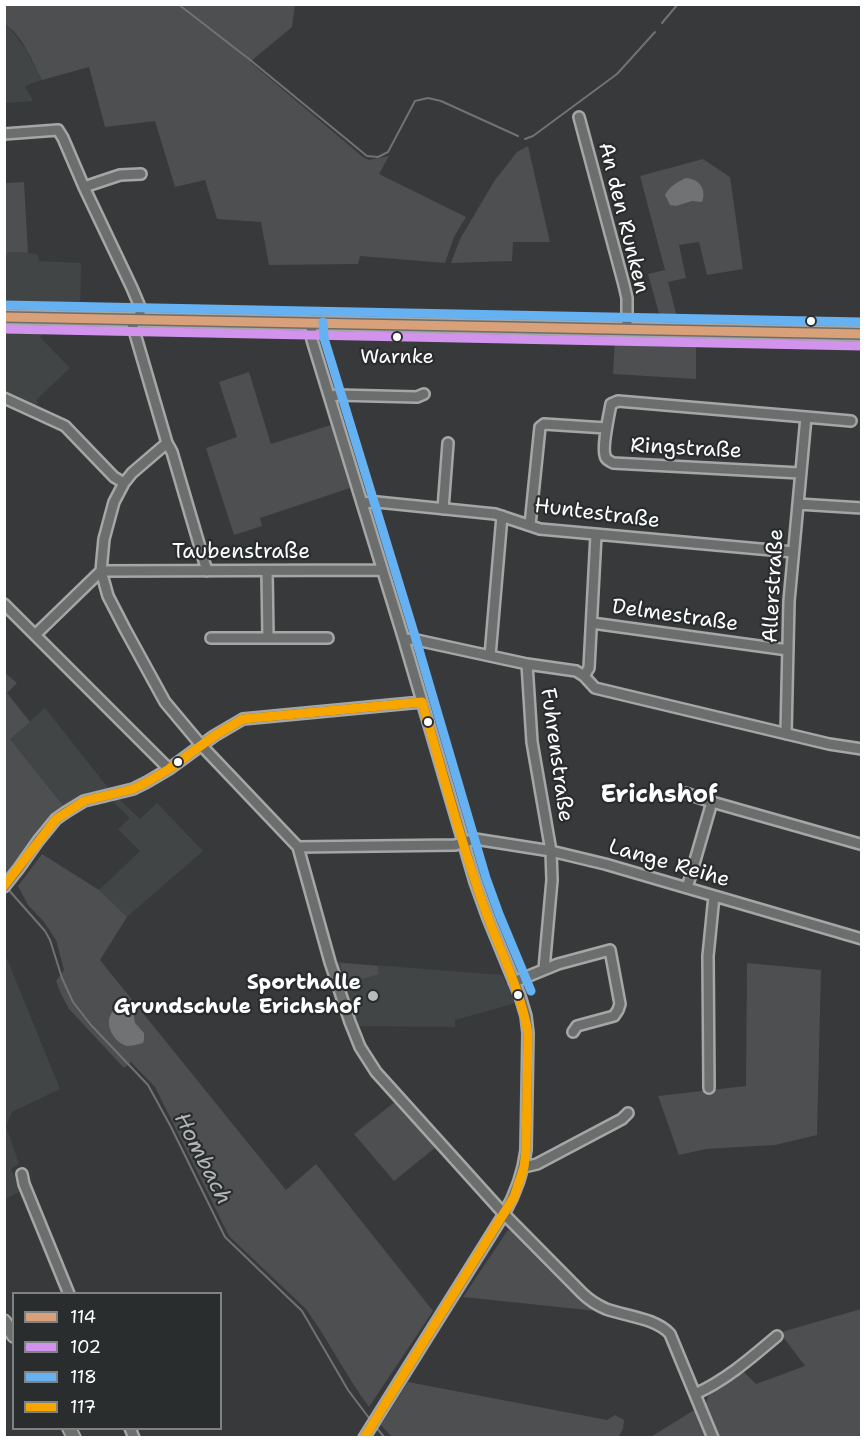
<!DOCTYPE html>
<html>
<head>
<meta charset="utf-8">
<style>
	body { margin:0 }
	#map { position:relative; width:866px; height:1442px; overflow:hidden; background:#38393a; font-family:"Shantell Sans",sans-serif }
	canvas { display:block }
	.frame { position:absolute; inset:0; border:6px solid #fff; pointer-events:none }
	.legend { position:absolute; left:12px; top:1292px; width:210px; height:138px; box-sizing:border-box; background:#2a2d2e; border:2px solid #7f8182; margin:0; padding:8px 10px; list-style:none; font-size:18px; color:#fff }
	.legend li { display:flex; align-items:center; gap:12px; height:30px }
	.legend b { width:30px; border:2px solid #7f8182 }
</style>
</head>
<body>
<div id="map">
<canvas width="866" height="1442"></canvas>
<div class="frame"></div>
<ul class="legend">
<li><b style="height:8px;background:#d9a179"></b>114</li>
<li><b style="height:8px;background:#d193ec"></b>102</li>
<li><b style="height:8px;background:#66b1f2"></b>118</li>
<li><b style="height:8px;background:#f7a600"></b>117</li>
</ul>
</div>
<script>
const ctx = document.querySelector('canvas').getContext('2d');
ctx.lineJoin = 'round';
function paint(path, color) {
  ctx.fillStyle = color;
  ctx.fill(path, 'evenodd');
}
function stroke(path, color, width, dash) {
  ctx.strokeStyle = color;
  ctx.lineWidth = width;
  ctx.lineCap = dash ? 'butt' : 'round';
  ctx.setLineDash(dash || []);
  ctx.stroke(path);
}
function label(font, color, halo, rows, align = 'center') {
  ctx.font = font + ' "Shantell Sans",sans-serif';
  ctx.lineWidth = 4.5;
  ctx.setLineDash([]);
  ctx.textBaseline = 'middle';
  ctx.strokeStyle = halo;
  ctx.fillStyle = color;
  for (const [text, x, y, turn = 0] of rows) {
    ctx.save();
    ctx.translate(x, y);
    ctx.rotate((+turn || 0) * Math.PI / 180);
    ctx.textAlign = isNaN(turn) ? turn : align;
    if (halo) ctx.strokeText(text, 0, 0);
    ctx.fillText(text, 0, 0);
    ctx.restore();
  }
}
paint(new Path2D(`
	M 4,24 L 9,27 L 25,48 L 42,80 L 25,86 L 33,101 L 5,103 Z
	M 8,252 L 38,254 L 39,261 L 81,263 L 80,310 L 5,308 L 5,259 Z
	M 4,325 L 50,327 L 40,337 L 70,368 L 36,400 L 39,403 L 34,407 L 5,395 Z
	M 45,708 L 109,789 L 91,793 L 80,798 L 65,808 L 10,739 Z
	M 117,797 L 140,819 L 157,803 L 203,851 L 127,917 L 99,890 L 140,851 L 118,829 L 130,818 L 110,799 Z
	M 5,954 L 60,1089 L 12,1112 L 6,1126 L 19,1164 L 11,1169 L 21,1191 L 5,1199 Z
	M 336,962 L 502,975 L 516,1003 L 455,1020 L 455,1027 L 354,1026 Z`), '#424546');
paint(new Path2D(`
	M 4,5 L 295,5 L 292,27 L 250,62 L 363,157 L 369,160 L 389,156 L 379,174 L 466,217 L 454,237 L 445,263 L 360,256 L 358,264 L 269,265 L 261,222 L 217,219 L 205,180 L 175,187 L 155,121 L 105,127 L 89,67 L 42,80 C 32,61 23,36 5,24 Z
	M 528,146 L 550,242 L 513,242 L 512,261 L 451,263 L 460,239 L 495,180 L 517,152 Z
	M 703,159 L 730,177 L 743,269 L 707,275 L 699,242 L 679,245 L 686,278 L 668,282 L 677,317 L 660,317 L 648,274 L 665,270 L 640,176 Z
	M 24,182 L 28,253 L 8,252 L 5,259 L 5,183 Z
	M 615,340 L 696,343 L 696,379 L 613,374 Z
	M 249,372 L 271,444 L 331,425 L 350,488 L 260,518 L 262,526 L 234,535 L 206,448 L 237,437 L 219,382 Z
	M 5,673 L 17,683 L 7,693 L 30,722 L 10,739 L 65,808 L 48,821 L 5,878 Z
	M 42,854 L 99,890 L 127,917 L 100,960 L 286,1190 L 316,1164 L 433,1311 L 369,1407 C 346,1376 329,1341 306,1309 L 229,1236 L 155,1087 L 131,1062 L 124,1068 L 69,1009 L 61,994 L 56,981 L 64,970 L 56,940 L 44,922 L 28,905 L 18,886 Z
	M 340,963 L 377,966 L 379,974 L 346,984 Z
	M 747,963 L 821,970 L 817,1135 L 775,1145 L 706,1149 L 679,1155 L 658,1096 L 746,1086 Z
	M 396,1101 L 436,1147 L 394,1181 L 354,1134 Z
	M 508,1230 L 514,1231 L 579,1297 L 597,1311 L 463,1297 Z
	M 861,1309 L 861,1437 L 718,1437 C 712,1423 698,1405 712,1392 L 741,1369 L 756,1384 L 805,1366 L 781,1334 L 785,1331 Z
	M 408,1382 L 607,1420 L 615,1415 L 624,1420 L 623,1429 L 618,1438 L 392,1437 L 381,1425 Z
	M 696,1409 L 708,1437 L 649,1438 Z`), '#4d4f50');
paint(new Path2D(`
	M 686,178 C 699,179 707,189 702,202 L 692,201 L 676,206 L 670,205 L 665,195 C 669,187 677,182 686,178 Z
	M 123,1004 L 129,1005 L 133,1009 L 135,1023 L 144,1033 L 144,1040 L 143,1043 C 138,1044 132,1046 128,1046 C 115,1044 104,1025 111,1014 C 113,1010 119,1006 123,1004 Z`), '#707273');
stroke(new Path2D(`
	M 178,4 L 249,59 L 367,156 L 378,157 L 388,152 L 415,101 L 428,98 L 441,101 L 518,136
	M 662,23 L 678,4
	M 525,139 L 533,136 L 617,74 L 655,32
	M 7,888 L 45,931 L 50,940 L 62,978 L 73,1002 L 91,1025 L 148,1085 L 171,1127 L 225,1237 L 302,1311 L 348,1390 L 372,1422
	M 375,1426 L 385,1438`), '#707273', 2);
const minor = new Path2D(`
	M 579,117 L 624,285 L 627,298 L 627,329
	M 4,134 L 58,130 L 63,138 L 84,187 L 132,288 L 140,307 L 140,320
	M 84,187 L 120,175 L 141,174
	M 131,320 L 167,443 L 132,473 L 124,483 L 114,502 L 104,539 L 101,571 L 108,596 L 125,629 L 165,702 L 201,745 L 298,847 L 330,962 L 350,1022 L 360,1047 L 376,1072 L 504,1214 L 582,1293 C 589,1300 597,1305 606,1309 C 625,1316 656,1318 670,1334 L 713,1438
	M 311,323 L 312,340 L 404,640 L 475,882 L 488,918 L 520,996 L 526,1016 L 528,1033 L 526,1150 C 523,1174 516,1193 504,1214 L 364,1438
	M 330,397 L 336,395 L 417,397 L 424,394
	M 4,398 L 65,426 L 114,477 L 124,483
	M 167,443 L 172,452 L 207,571
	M 800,473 L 613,463 C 610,461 608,461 606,458 C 601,450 609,415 611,404 L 618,401 L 806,417
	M 362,503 L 377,502 L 495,514 L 540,529 L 793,552
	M 798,504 L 806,417 L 851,421
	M 443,509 L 448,443
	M 530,525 L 540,427 L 544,424 L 606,428
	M 4,604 L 169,769
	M 592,623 L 788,650
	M 35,635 L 101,571 L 382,570
	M 211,638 L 268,638 L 267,571
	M 268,638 L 328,638
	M 404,640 L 412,639 L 527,664 L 576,671 L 584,676 L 595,688 L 829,744 L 862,749
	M 490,656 L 502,516
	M 527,664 L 532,742 L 551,851 L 552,880 L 544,969
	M 584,676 L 589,668 L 596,535
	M 786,734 L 789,601 L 798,504 L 862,508
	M 685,793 L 712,802 L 687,888
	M 712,802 L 860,844
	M 298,847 L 455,845 L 475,839 L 551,851 L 605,864 L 862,939
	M 4,887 L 19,868 L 38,841 L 56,819 L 66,812 L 84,801 L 133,789 L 147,782 L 169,769 L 214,736 L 243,719 L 422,702
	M 514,982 L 558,964 L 610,950 L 620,1004 L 618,1010 L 614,1016 L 577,1026 L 573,1032
	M 709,1088 L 708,956 L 714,896
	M 524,1167 L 537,1164 L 622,1119 L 628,1113
	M 22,1174 L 24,1184 L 69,1294
	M 695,1394 C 726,1380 751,1358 777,1336
	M 130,1428 L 134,1438`);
const major = new Path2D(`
	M 4,317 L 862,334
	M 4,1321 L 14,1336
	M 69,1428 L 74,1438`);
stroke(minor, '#a5a6a6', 14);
stroke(major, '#a5a6a6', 16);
stroke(minor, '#6c6d6d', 9);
stroke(major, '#6c6d6d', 12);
stroke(new Path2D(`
	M 4,317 L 862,334`), '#d9a179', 9);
stroke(new Path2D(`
	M 4,329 L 862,346`), '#d193ec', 9);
stroke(new Path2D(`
	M 4,305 L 862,322
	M 323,322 L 324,338 L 415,636 L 486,878 L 499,914 L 531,991`), '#66b1f2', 9);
stroke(new Path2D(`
	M 4,886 L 56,819 L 84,801 L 133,789 L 147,782 L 169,769 L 214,736 L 243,719 L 422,702
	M 364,1438 L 514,1197 L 524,1167 L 526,1150 L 528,1033 C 520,987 498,947 483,904 C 459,837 442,769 422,702`), '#f7a600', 9);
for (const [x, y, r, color] of [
	[811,321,5,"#fff"],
	[397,337,5,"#fff"],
	[428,722,5,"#fff"],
	[178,762,5,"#fff"],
	[518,995,5,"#fff"],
	[373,996,6,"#b9baba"]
]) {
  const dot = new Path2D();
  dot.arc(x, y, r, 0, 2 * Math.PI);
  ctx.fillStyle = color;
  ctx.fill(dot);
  stroke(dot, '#2a2d2e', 2);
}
label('20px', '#fff', '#2a2d2e', [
	["Warnke",397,358]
]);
label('21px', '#fff', '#2a2d2e', [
	["An den Runken",623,218,76],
	["Ringstraße",686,449,3],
	["Huntestraße",597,514,7],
	["Taubenstraße",241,553],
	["Allerstraße",774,586,-87],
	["Delmestraße",675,616,8],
	["Fuhrenstraße",556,755,82],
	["Lange Reihe",669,864,16]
]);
label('bold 21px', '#fff', '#2a2d2e', [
	["Sporthalle",361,984],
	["Grundschule Erichshof",361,1008]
], 'right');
label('italic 22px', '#b4b5b5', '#2a2d2e', [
	["Hombach",202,1159,63]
]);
label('bold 24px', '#fff', '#2a2d2e', [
	["Erichshof",659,796]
]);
</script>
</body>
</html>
